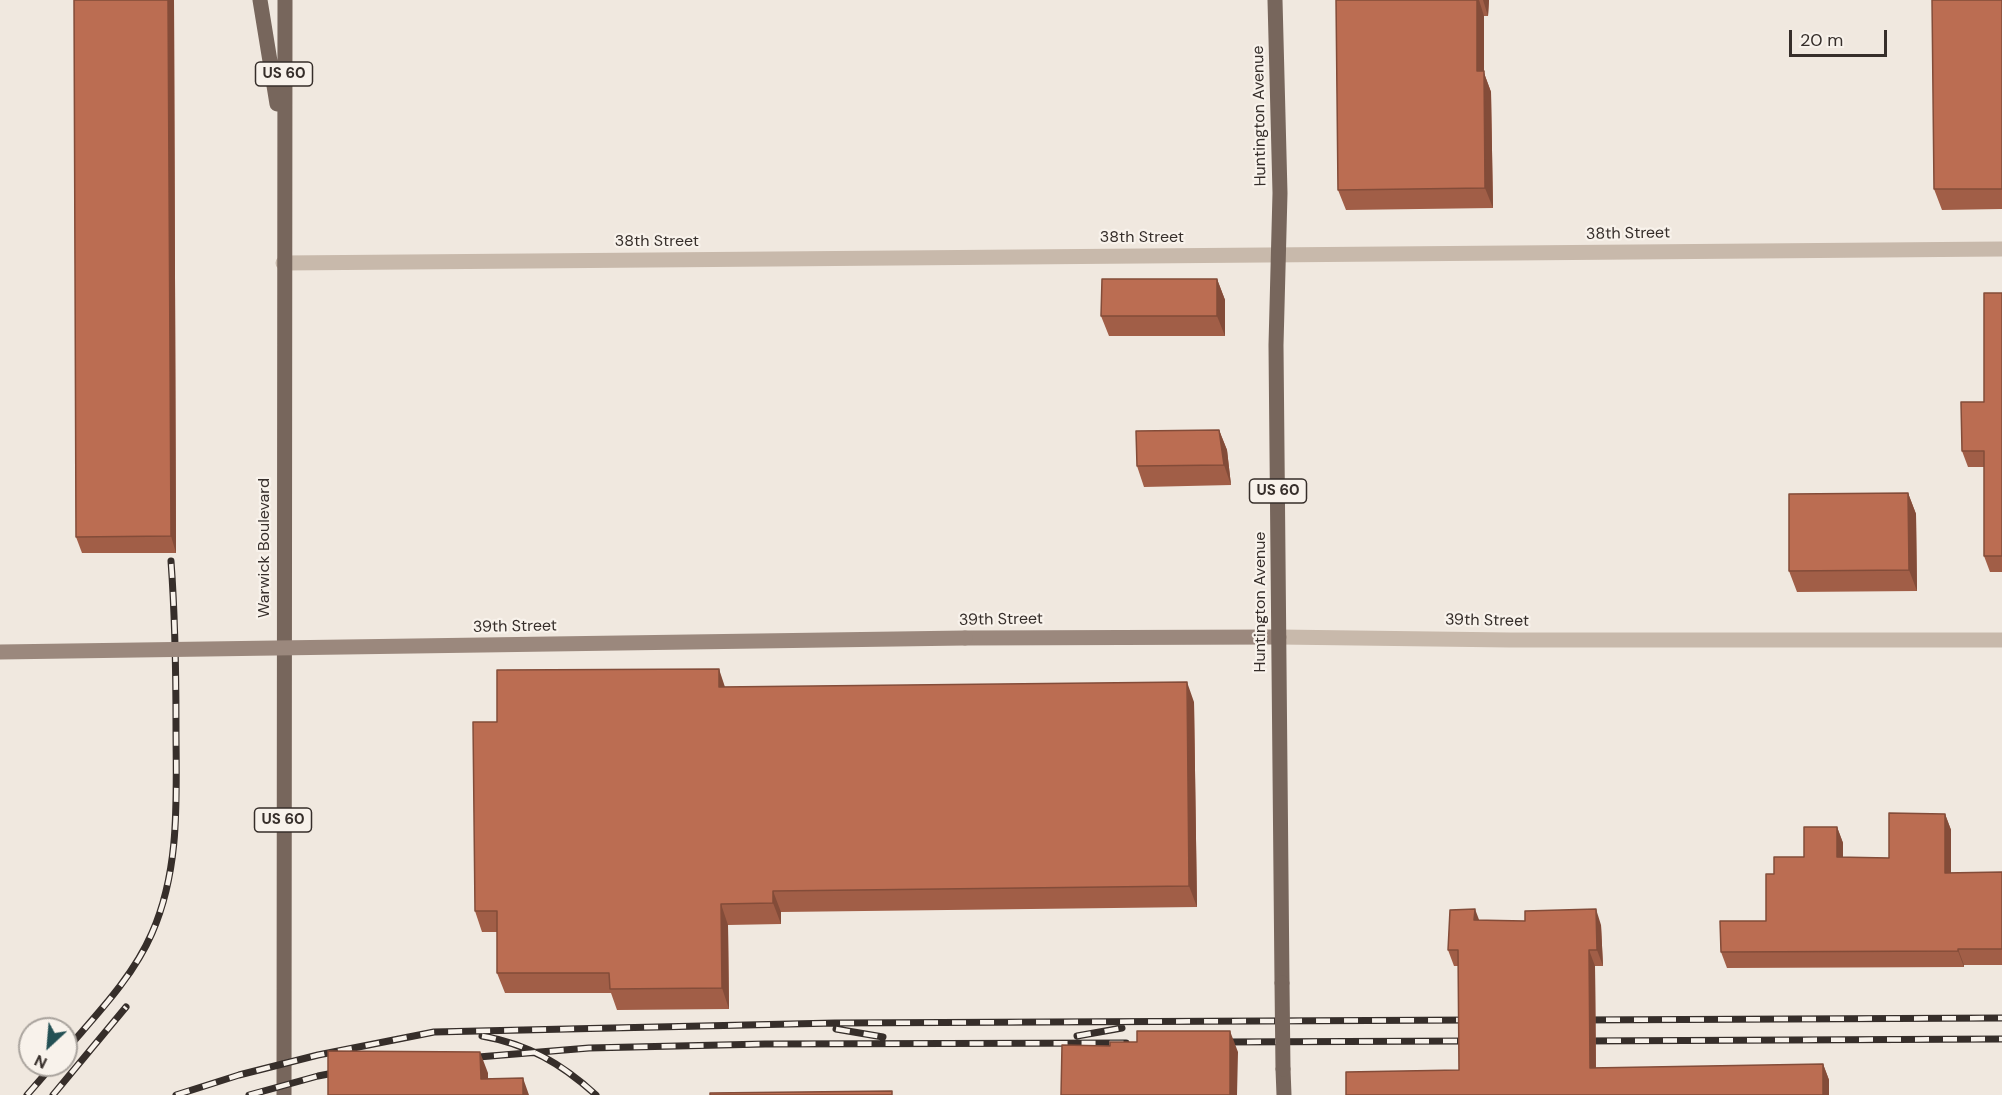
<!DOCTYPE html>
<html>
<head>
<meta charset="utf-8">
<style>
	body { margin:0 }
	#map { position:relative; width:2002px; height:1095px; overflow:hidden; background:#f0e8df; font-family:"DM Sans",sans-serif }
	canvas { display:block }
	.north { position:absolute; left:18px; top:1017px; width:60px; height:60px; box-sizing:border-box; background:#f8f2eb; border:2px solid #aaa49e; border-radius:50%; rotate:206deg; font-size:16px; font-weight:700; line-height:24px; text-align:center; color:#362e2a }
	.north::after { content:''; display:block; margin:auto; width:21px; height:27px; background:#235054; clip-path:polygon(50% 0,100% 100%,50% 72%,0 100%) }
	.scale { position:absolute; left:1789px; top:30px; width:98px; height:27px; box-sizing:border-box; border:3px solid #362e2a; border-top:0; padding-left:8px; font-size:18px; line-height:21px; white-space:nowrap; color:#362e2a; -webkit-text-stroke:4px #f8f2eb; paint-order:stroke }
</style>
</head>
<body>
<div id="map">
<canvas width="2002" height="1095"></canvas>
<div class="north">N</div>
<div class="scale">20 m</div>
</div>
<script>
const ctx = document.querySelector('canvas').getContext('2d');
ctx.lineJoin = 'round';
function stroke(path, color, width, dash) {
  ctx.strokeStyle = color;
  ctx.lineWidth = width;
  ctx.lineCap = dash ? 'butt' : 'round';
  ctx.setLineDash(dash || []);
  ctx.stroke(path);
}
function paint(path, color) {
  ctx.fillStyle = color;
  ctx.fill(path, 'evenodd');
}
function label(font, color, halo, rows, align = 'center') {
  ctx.font = font + ' "DM Sans",sans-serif';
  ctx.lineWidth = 4.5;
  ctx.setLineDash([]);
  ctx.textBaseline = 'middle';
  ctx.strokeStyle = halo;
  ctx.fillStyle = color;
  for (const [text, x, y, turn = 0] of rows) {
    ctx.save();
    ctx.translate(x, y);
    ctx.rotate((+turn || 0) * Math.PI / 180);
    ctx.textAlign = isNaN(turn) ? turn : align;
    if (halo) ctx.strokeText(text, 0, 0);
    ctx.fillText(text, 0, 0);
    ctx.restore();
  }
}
stroke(new Path2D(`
	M 283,263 L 2002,249`), '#c8b9ab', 15);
stroke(new Path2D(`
	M 1279,637 L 1510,640 L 2002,640`), '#c8b9ab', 15);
stroke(new Path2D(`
	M 965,638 L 1279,637`), '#9b887d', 15);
stroke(new Path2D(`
	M 260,0 L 277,104
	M 1275,0 L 1280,193 L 1276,345 L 1282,983
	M 1283,1069 L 1284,1095
	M 284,1095 L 285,0`), '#77665c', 15);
const rail = new Path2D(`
	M 1578,1020 L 2002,1018
	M 836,1029 L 883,1037
	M 482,1036 C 528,1044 562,1064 596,1095
	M 1077,1036 L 1122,1028
	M 1579,1041 L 2002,1039
	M 1219,1042 L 1474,1041
	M 66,1050 C 97,1014 133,977 152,933 C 181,867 176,795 176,726 C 176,671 175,616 171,561
	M 466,1058 L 589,1048 L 765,1044 L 1126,1043
	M 27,1095 L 53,1065
	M 53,1095 L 126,1007
	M 176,1095 L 239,1075 L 318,1055 L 434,1032 L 835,1023 L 1476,1020
	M 249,1095 L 318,1076 L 344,1071`);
stroke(rail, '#362e2a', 7);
stroke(rail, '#f8f2eb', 4.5, [14]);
stroke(new Path2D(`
	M 0,652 L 965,638`), '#9b887d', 15);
stroke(new Path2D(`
	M 1282,983 L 1283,1069`), '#77665c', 15);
paint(new Path2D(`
	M 74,0 L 174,0 L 176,553 L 82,553 L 76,537 Z
	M 1336,0 L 1489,0 L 1488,16 L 1484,16 L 1484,73 L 1491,92 L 1493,208 L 1346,210 L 1338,190 Z
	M 2002,0 L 2002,209 L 1942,210 L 1934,189 Z
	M 1217,279 L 1225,300 L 1225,336 L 1109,336 L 1101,316 Z
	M 2002,293 L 2002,572 L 1990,572 L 1984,556 L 1984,467 L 1968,467 L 1962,451 L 1984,402 Z
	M 1219,430 L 1227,450 L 1231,485 L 1144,487 L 1137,466 Z
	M 1908,493 L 1916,514 L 1917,591 L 1797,592 L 1789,571 Z
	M 725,687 L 1194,702 L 1197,907 L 781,912 L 781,924 L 728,925 L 729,1009 L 617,1010 L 611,993 L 505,993 L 497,973 L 497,932 L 482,932 L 475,911 L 497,722 Z
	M 1945,814 L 1951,830 L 1951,873 L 2002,872 L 2002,965 L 1964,965 L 1964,967 L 1727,968 L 1721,952 L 1766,921 L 1774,874 L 1804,857 L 1837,827 L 1843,843 L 1843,857 L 1889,858 Z
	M 1479,920 L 1601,925 L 1603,966 L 1595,966 L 1596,1068 L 1823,1064 L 1829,1080 L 1459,1070 L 1458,966 L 1454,966 L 1448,950 Z`), '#a15e47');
paint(new Path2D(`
	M 168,0 L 174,0 L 176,553 L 171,536 Z
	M 1477,0 L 1479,0 L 1484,16 L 1484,73 L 1491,92 L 1493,208 L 1485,188 L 1477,71 Z
	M 1483,0 L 1489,0 L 1488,16 Z
	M 1217,279 L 1225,300 L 1225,336 L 1217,316 Z
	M 1219,430 L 1227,450 L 1231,485 L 1224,465 Z
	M 1908,493 L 1916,514 L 1917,591 L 1909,570 Z
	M 719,669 L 726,690 L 719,687 Z
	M 1187,682 L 1194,702 L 1197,907 L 1189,886 Z
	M 1945,814 L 1951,830 L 1951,889 L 1945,873 Z
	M 1837,827 L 1843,843 L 1843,873 L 1837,857 Z
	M 773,891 L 781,912 L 781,924 L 773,903 Z
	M 721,904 L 728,925 L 729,1009 L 722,988 Z
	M 1475,909 L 1481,925 L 1474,920 Z
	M 1596,909 L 1601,925 L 1603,966 L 1597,950 Z
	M 1958,949 L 1964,965 L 1964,967 L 1958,951 Z
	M 1589,950 L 1595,966 L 1596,1084 L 1590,1068 Z
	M 1230,1031 L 1238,1052 L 1237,1095 L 1230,1095 Z
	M 480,1052 L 488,1073 L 488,1095 L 481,1079 Z
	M 1823,1064 L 1829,1080 L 1829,1095 L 1823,1095 Z
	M 523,1078 L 529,1095 L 523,1095 Z`), '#834c39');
const building = new Path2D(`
	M 74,0 L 168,0 L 171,536 L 76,537 Z
	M 1336,0 L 1477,0 L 1477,71 L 1484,71 L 1485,188 L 1338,190 Z
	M 1932,0 L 2002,0 L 2002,189 L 1934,189 Z
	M 1102,279 L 1217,279 L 1217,316 L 1101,316 Z
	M 1984,293 L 2002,293 L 2002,556 L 1984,556 L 1984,451 L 1962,451 L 1961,402 L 1984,402 Z
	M 1219,430 L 1224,465 L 1137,466 L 1136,431 Z
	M 1908,493 L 1909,570 L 1789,571 L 1789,494 Z
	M 719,669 L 719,687 L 1187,682 L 1189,886 L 773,891 L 773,903 L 721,904 L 722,988 L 610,989 L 609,973 L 497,973 L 497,911 L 475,911 L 473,722 L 497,722 L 497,670 Z
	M 1889,813 L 1945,814 L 1945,873 L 2002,872 L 2002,949 L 1958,949 L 1958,951 L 1721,952 L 1720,921 L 1766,921 L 1766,874 L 1774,874 L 1774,857 L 1804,857 L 1804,827 L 1837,827 L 1837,857 L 1889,858 Z
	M 1475,909 L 1474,920 L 1525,921 L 1525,911 L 1596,909 L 1597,950 L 1589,950 L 1590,1068 L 1823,1064 L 1823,1095 L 1346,1095 L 1346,1072 L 1459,1070 L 1458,950 L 1448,950 L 1450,910 Z
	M 1137,1031 L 1230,1031 L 1230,1095 L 1061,1095 L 1062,1045 L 1110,1046 L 1110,1042 L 1137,1042 Z
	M 328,1051 L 480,1052 L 481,1079 L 523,1078 L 523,1095 L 328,1095 Z
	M 892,1091 L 892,1095 L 710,1095 L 710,1093 Z`);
paint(building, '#bb6d52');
stroke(building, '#834c39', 1.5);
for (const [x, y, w] of [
	[284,74,57],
	[1278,491,57],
	[283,820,57]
]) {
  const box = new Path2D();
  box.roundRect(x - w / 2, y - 12, w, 24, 4.5);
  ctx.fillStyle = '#f8f2eb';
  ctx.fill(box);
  stroke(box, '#362e2a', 1.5);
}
label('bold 15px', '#362e2a', null, [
	["US 60",284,74],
	["US 60",1278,491],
	["US 60",283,820]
]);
label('16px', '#362e2a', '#f8f2eb', [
	["Huntington Avenue",1260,116,-91],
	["38th Street",1628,234,-1],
	["38th Street",1142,238],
	["38th Street",657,242],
	["Warwick Boulevard",265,548,-90],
	["Huntington Avenue",1261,602,-90],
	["39th Street",1001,620,-1],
	["39th Street",1487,621,1],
	["39th Street",515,627,-1]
]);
</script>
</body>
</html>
